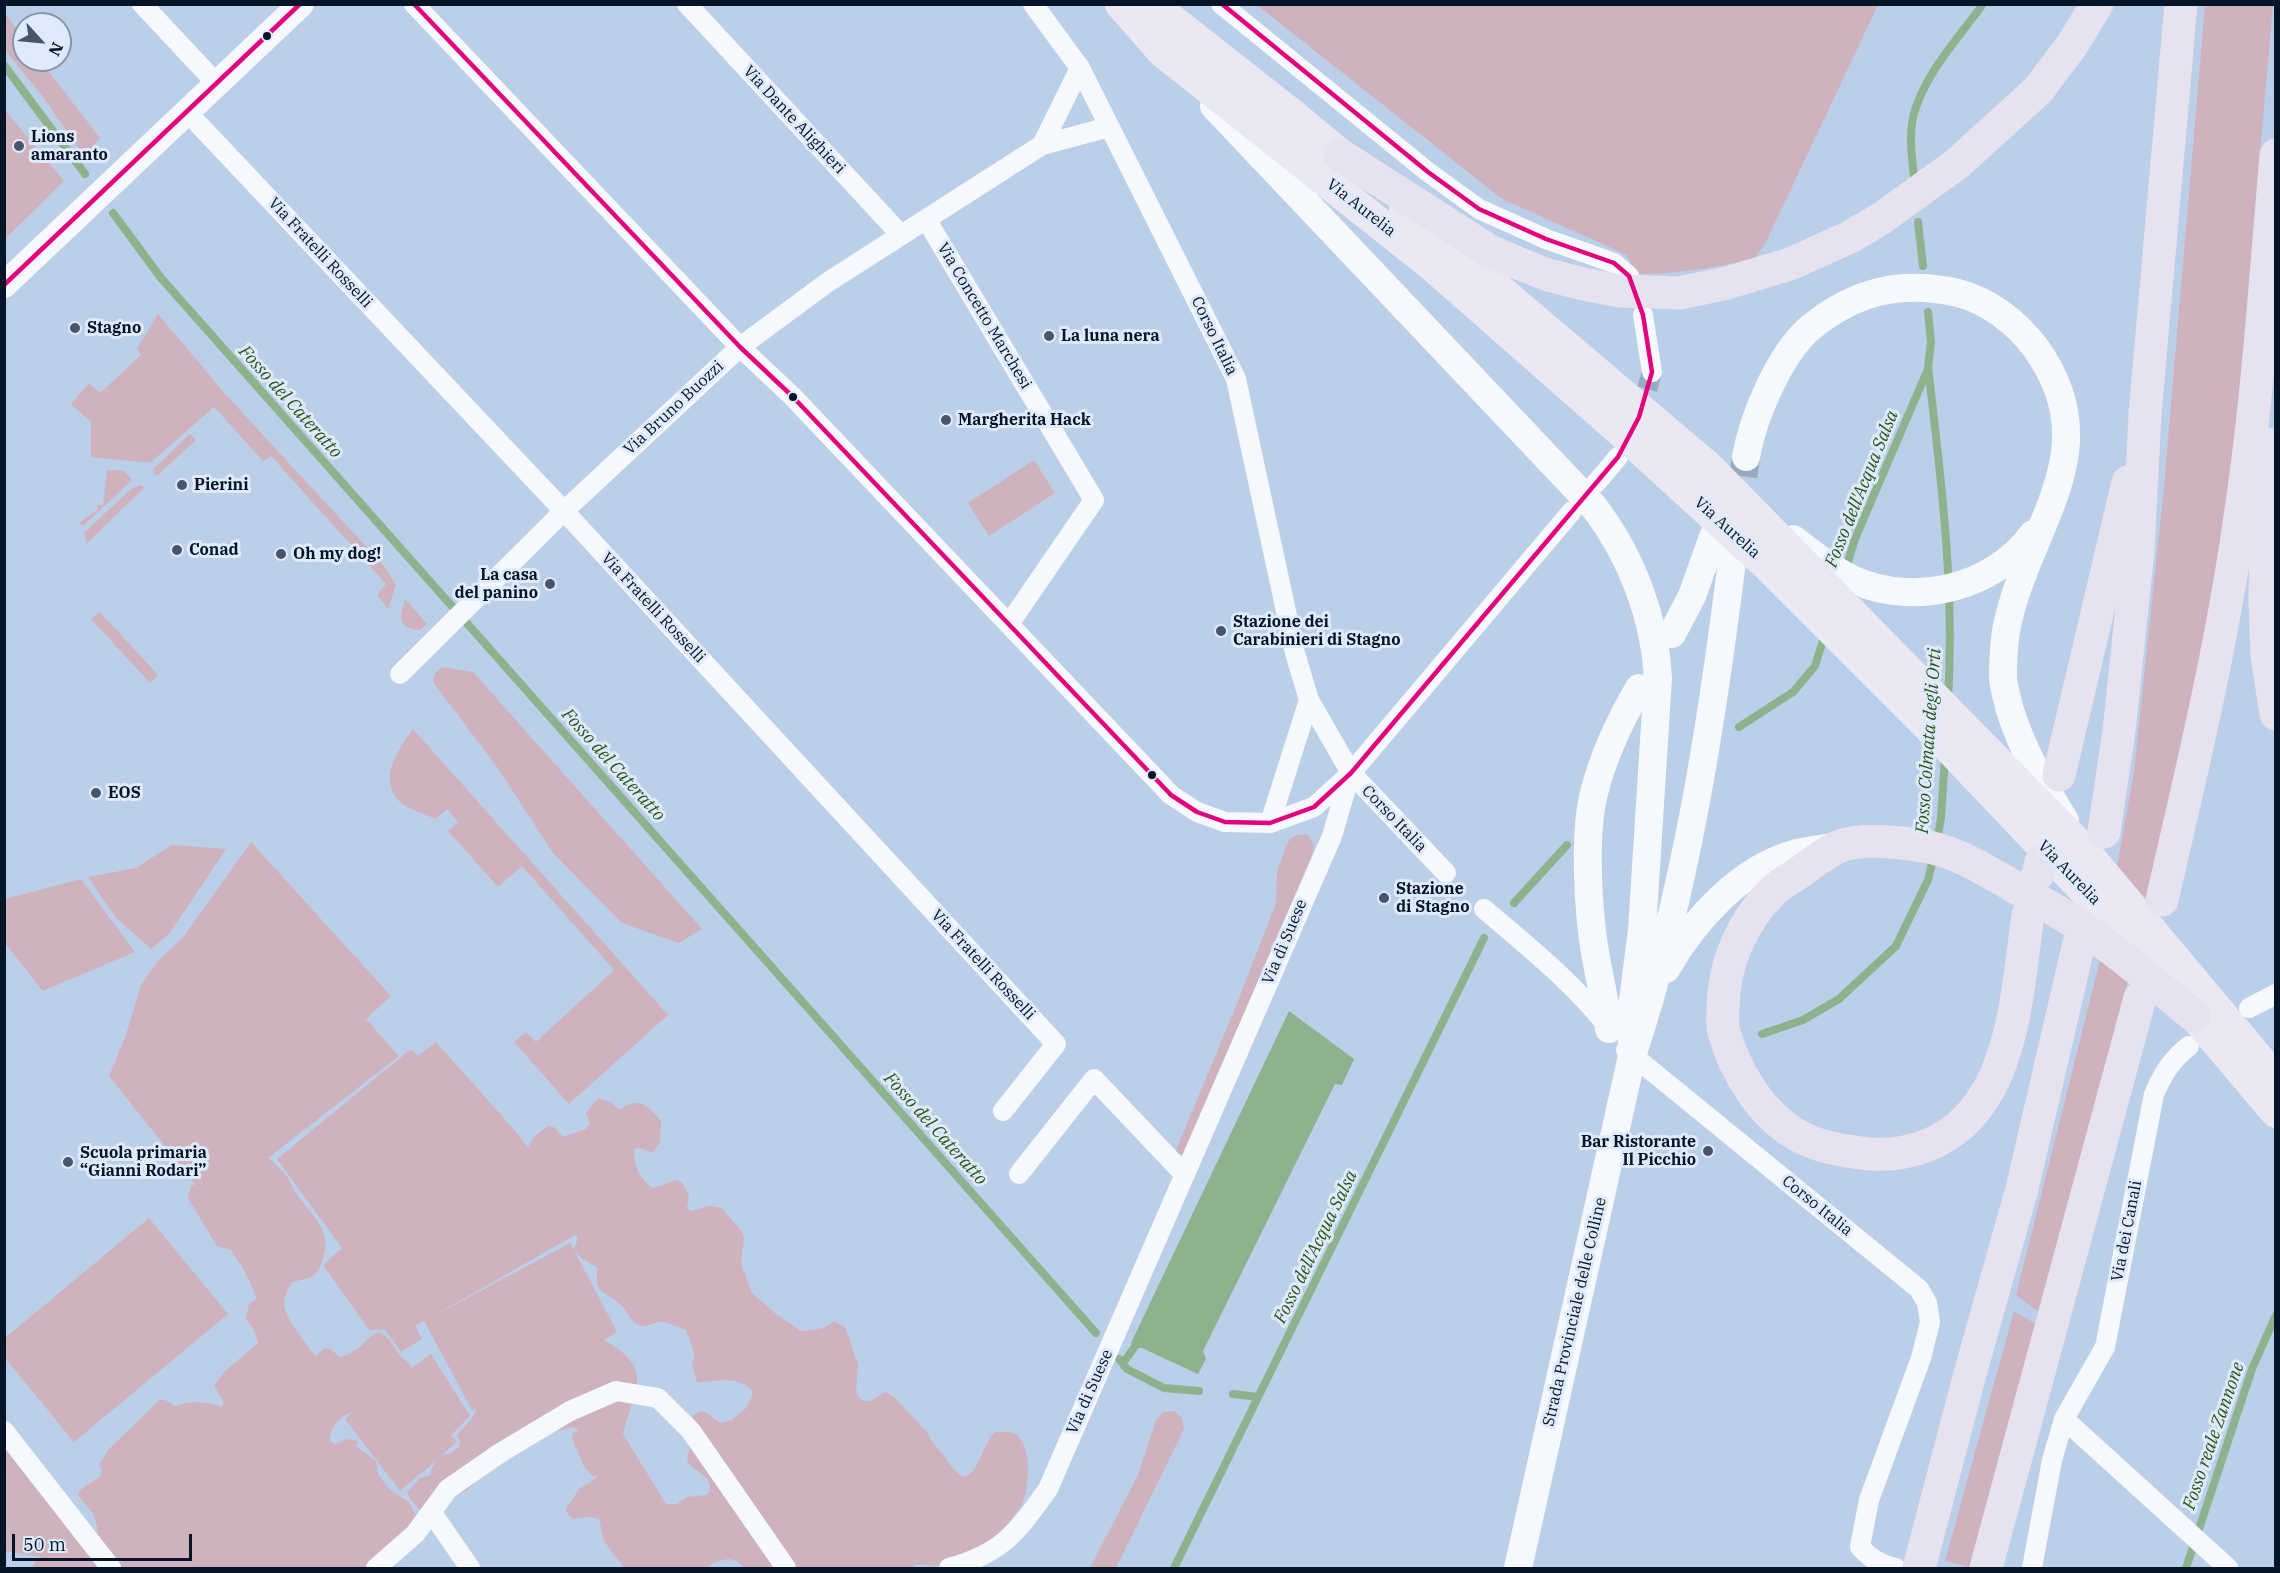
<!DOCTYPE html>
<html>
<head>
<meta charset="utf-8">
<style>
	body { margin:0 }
	#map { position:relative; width:2280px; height:1573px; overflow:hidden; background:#bccfe8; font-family:"IBM Plex Serif",serif }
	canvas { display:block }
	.frame { position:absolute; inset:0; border:6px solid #061428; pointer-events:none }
	.north { position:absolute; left:12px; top:12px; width:60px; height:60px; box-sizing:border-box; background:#dfebfd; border:2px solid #8895a8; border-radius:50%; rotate:117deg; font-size:16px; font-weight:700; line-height:24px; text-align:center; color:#061428 }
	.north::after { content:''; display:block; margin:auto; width:21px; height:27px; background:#46556b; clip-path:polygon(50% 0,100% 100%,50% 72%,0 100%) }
	.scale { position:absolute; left:12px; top:1534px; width:180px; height:27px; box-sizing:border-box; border:3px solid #061428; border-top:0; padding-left:8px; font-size:18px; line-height:21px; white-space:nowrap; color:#061428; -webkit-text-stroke:4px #dfebfd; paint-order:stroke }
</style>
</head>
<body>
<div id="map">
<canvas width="2280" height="1573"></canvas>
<div class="frame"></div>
<div class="north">N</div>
<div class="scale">50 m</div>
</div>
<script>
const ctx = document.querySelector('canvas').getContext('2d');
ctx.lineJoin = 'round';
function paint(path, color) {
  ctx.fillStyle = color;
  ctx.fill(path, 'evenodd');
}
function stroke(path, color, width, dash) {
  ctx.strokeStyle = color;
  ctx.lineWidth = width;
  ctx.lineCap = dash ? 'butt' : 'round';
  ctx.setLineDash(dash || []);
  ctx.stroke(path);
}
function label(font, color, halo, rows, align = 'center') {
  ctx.font = font + ' "IBM Plex Serif",serif';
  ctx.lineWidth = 6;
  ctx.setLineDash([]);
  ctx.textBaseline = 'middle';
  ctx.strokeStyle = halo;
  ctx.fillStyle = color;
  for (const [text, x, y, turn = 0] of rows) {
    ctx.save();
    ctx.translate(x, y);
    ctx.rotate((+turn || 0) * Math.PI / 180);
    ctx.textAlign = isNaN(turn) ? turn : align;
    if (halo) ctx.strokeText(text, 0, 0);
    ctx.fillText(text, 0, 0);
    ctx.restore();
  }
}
paint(new Path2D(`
	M 1257,5 L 1878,5 L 1765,244 L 1755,258 C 1715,268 1677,274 1636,274 L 1627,255 L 1502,199 Z
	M 2205,5 L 2273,5 L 2230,497 L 2178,778 L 2044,1316 L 2016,1295 L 2100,960 L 2134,772 L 2164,487 Z
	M 5,14 L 24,39 L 24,60 L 40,60 L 100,138 L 84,156 L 43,97 L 5,50 Z
	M 5,110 L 64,181 L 5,239 L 4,239 Z
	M 158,314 L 227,396 L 384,566 L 396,585 L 388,609 L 377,595 L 386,584 L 271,456 L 263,461 L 214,407 L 150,463 L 91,457 L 91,422 L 71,404 L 89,383 L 100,393 L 141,355 L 137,349 Z
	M 190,434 L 196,440 L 157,476 L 152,470 Z
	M 1034,460 L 1055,493 L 989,536 L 968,503 Z
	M 107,470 L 124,471 L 132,480 L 83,526 L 79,523 L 97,510 L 97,505 L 103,505 Z
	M 141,485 L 144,488 L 87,543 L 84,533 L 131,489 Z
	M 405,599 L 427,624 L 420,630 C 396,629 400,616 405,599 Z
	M 100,612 L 158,675 L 150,683 L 91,619 Z
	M 442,667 L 473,672 L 702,929 L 679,943 L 622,923 L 553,853 L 497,767 L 433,682 L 435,673 Z
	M 413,729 L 668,1015 L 569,1104 L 514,1042 L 526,1032 L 536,1042 L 614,970 L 522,866 L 498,887 L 448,831 L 458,822 L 447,809 L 435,819 C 425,814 408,809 400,802 C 377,778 398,751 413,729 Z
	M 1307,834 L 1314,844 L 1312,855 L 1184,1154 L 1174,1155 L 1234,1011 L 1276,903 L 1277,871 L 1286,846 L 1290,839 L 1296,835 Z
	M 251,842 L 391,996 L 366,1019 L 399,1056 L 268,1158 C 275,1164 283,1171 288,1178 C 291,1183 293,1190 297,1195 C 312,1215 333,1231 323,1259 C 316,1279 312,1277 292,1282 C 288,1290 282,1299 285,1309 C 287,1320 308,1347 316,1356 L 325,1348 L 330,1349 L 340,1357 C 363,1351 364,1337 380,1332 L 390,1340 L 400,1356 L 409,1363 L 411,1368 L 431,1354 L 470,1416 L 451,1435 L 457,1442 L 442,1455 L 449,1454 L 459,1447 L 460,1441 L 457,1436 C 463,1426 474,1420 476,1409 L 472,1410 L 424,1321 L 415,1326 L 422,1339 L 401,1352 L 385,1330 L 369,1330 L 323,1265 L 342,1248 L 277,1159 L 411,1049 L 418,1056 L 436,1042 L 518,1134 L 528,1148 L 534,1137 L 548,1126 L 554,1127 L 563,1137 L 586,1129 L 590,1124 L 586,1113 L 598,1098 L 610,1102 L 620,1110 C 638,1096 648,1105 661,1121 L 660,1142 L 652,1153 L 640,1148 L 634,1149 C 634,1166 639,1179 653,1188 L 676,1180 L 682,1183 L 689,1195 L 687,1208 L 691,1211 L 709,1206 L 722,1208 L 742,1232 L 744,1238 L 741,1264 L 752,1293 L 776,1314 L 801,1331 L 824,1328 L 834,1321 L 845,1327 L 858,1364 L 856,1391 L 858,1397 L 863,1401 L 870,1401 L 886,1392 L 893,1396 L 928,1433 C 931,1443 941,1451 947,1460 C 974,1502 977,1451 995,1432 C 1000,1432 1008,1431 1013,1433 C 1033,1441 1030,1490 1021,1505 C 1009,1527 993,1539 972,1553 C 967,1556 962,1561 957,1563 C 944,1567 928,1565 915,1565 L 913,1568 L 744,1568 C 733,1554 719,1559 706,1568 L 624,1568 C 619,1559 612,1554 607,1545 C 593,1524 613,1513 573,1519 L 568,1515 L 566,1509 L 579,1489 L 595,1479 L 598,1475 L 593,1476 L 584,1467 L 572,1438 L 573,1433 L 579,1430 L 573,1427 L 542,1435 L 482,1477 L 467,1490 L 422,1512 L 409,1498 L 407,1492 L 420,1478 L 431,1475 L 431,1469 L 437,1460 L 400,1491 L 345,1419 L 353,1412 C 340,1416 330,1427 330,1441 L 335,1444 L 346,1439 L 358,1441 L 357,1447 L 376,1461 L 378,1474 L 389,1489 L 410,1503 L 417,1518 L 380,1568 L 117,1568 L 99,1546 L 97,1527 L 94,1515 L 78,1495 L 80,1490 L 100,1476 L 102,1470 L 99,1465 L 108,1450 L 159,1400 L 165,1400 L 176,1406 C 190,1400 208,1402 222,1407 L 224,1402 L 214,1386 L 225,1371 L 258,1343 L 255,1332 L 246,1319 L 249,1304 L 257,1298 L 244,1270 L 231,1250 L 217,1246 L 188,1198 L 191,1186 L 195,1184 L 109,1076 L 125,1038 L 141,985 L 156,963 L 184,936 ZM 575,1235 L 578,1237 L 574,1250 L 570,1243 L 430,1318 ZM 574,1250 L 582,1259 L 598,1268 C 592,1296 607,1290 622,1306 C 627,1312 630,1320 637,1324 C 646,1330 655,1320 664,1322 C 671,1324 679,1328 686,1330 L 695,1355 L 692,1363 L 697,1383 C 714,1381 741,1375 752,1391 L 752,1397 L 746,1408 L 732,1420 L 721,1423 L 705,1412 L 699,1412 L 693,1416 L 700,1446 L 694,1444 C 672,1472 713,1467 710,1491 L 706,1495 L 687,1497 L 677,1504 L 666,1504 L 623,1434 C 635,1388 655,1369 604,1340 L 617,1332 Z
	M 172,845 L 226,849 L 169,934 L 151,949 L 116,918 L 88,877 L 136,868 Z
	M 81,879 L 135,952 L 43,991 L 5,943 L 5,899 Z
	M 149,1218 L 228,1314 L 74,1442 L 5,1358 L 5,1338 Z
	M 2014,1311 L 2039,1326 L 1973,1568 L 1945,1561 Z
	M 1174,1411 L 1182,1418 L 1184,1429 L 1116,1568 L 1090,1568 L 1138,1475 L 1156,1420 L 1163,1412 Z
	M 4,1442 L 103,1568 L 31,1568 L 40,1557 L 5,1551 Z`), '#ceb3bf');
paint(new Path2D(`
	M 1289,1011 L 1354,1059 L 1342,1085 L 1335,1084 L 1203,1351 L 1206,1359 L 1198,1374 L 1131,1343 Z`), '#8eb28e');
stroke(new Path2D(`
	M 4,65 L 85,174
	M 1914,177 C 1912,158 1909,137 1913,117 C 1924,74 1957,40 1983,4
	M 113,213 L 161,278 L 1096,1333
	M 1918,222 L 1923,266
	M 1928,312 L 1931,342 L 1928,367 C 1941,478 1955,588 1948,700
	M 1846,568 L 1855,539 L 1928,369
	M 1739,727 L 1793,692 L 1815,666 L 1825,634
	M 1937,840 L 1941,818 L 1945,757
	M 1514,903 L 1567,845
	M 1762,1034 L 1803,1020 L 1839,999 L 1896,946 L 1928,880 L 1934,855
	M 1119,1359 L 1127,1369 L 1164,1388 L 1199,1391
	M 1123,1363 L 1136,1345 L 1145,1342
	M 1233,1394 L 1258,1397
	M 1174,1568 L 1484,938
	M 2186,1568 L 2252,1369 L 2276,1315`), '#8eb28e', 8);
stroke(new Path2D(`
	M 1639,418 L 1652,372`), '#98aac2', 20, [20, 10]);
stroke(new Path2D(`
	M 1738,518 L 1746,457`), '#98aac2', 28, [28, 14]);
stroke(new Path2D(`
	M 142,4 L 217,84
	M 414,4 L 740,347 L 792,396 L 1171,795 L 1197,812 L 1225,822 L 1270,823 L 1314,807 L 1351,773 L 1572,511
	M 687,4 L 901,235
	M 1033,4 L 1080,68 L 1236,379 L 1295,653 L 1309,700 L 1351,773 L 1446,873
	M 1221,4 L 1428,172 L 1479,209 L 1546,239 L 1614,263 L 1629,276
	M 1080,68 L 1042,145 L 1109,127
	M 187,112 L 564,511 L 1056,1044 L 1003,1111
	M 926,219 L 1094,500 L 1009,624
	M 1643,315 L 1652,372
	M 1596,483 L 1618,457
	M 400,674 L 564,511 L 740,347 L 828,282 L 1042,145
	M 1270,823 L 1309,700
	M 1484,909 C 1527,946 1573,982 1608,1027
	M 2249,1008 L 2276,994
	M 1626,1050 L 1919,1289 L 1927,1303 L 1930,1322 L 1921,1358 L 1869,1500 L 1860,1547 C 1871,1559 1881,1565 1896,1568
	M 1019,1174 L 1094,1079 L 1185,1175
	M 2064,1419 L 2105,1347 L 2154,1094 C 2163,1074 2171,1060 2189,1046
	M 4,1431 L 111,1568
	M 432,1513 L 470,1568
	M 376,1568 L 415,1534 L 448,1489 L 500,1453 L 570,1411 L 616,1391 L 658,1398 L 691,1431 L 786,1568
	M 949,1568 C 1003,1553 1017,1532 1048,1489 L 1332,836 L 1350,775
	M 2032,1568 L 2052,1460 L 2064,1419 L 2228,1568`), '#f5f8fc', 20);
stroke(new Path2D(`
	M 4,285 L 301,4`), '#f5f8fc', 26);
stroke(new Path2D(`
	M 1214,106 L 1594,507 C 1631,555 1655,618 1658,678 L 1642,930 L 1632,1008 L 1632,1056
	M 1746,457 C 1753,417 1779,355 1810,328 C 1855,291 1901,280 1958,293 C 1989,301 2017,323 2035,347 C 2108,447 2033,519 2009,617 C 2004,636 2003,657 2003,676 C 2003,686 2007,697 2009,707 C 2022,750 2042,783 2065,821
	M 1793,539 C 1813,554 1832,570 1854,580 C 1914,607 1994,588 2033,534
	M 1672,634 L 1692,596 L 1713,537
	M 1666,969 C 1694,920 1740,868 1797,853 C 1810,850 1824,849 1838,846
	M 1609,1029 C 1606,1003 1599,978 1595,952 C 1588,911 1584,838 1593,797 C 1602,759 1619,722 1639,688
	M 1518,1568 L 1632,1056 C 1686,893 1712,723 1733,553`), '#f5f8fc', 28);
stroke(new Path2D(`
	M 1121,4 L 1163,52 L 1433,266 L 1615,426 L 1766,564 L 1932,730 L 2124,932 L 2276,1112
	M 1151,4 L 1290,113 L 1361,172
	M 1405,210 L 1709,468 L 2080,846 L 2271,1074`), '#eae8f2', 32);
stroke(new Path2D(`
	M 1340,155 L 1488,250 L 1520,264 L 1548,275 L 1583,284 L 1620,291 L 1680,293 L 1727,283 L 1790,264 L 1850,237 L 1882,218 L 1958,163 L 2038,90 L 2072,45 L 2097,4
	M 2267,444 L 2265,603 L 2267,655 L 2276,714
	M 2059,775 L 2128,482
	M 2104,832 L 2119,731 L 2138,551 L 2145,414 L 2181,4
	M 2038,874 L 2041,862
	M 2162,900 C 2191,774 2222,646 2240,517 C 2258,397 2266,276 2276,155
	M 2028,915 C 2015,1006 2013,1134 1899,1153 C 1881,1156 1864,1154 1847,1151 C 1805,1145 1779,1129 1754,1095 C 1741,1076 1730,1055 1724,1032 C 1722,1025 1723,1016 1723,1009 C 1723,966 1741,923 1772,892 C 1780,884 1791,878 1800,872 C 1813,863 1826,852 1840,846 C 1864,837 1908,843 1933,848 C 1959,854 1985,870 2008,883 C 2030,896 2053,908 2074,922 C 2116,950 2155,984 2194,1016
	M 1919,1568 L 1971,1370 L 2022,1189 L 2079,943
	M 1986,1568 L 2140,998`), '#e6e2ef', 33);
stroke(new Path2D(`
	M 414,4 L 740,347 L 792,396 L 1171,795 L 1197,812 L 1225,822 L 1270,823 L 1314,807 L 1351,773 L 1618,457 L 1639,417 L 1652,372 L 1643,315 L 1629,276 L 1614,263 L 1546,239 L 1479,209 L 1428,172 L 1222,4
	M 4,285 L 300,4`), '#e5007d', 4.5);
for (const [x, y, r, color] of [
	[267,36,5,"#061428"],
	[19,146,6,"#46556b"],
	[75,328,6,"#46556b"],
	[1049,336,6,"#46556b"],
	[793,397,5,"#061428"],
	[946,420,6,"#46556b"],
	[182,485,6,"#46556b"],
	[177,550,6,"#46556b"],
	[281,554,6,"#46556b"],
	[550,584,6,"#46556b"],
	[1221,631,6,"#46556b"],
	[1152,775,5,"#061428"],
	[96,793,6,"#46556b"],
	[1384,898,6,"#46556b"],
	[1708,1151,6,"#46556b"],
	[68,1162,6,"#46556b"]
]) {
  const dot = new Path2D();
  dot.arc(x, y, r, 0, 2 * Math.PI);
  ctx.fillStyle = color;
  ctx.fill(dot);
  stroke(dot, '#dfebfd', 2);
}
label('16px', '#061428', '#dfebfd', [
	["Via Dante Alighieri",794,120,47],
	["Via Aurelia",1361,208,38],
	["Via Fratelli Rosselli",320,253,47],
	["Via Concetto Marchesi",984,316,59],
	["Corso Italia",1214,336,64],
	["Via Bruno Buozzi",674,408,-43],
	["Via Aurelia",1727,528,42],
	["Via Fratelli Rosselli",653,608,47],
	["Corso Italia",1394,819,46],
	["Via Aurelia",2069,873,46],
	["Via di Suese",1285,942,-67],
	["Via Fratelli Rosselli",983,965,47],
	["Corso Italia",1817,1206,39],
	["Via dei Canali",2127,1231,-79],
	["Strada Provinciale delle Colline",1575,1312,-77],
	["Via di Suese",1090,1392,-66]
]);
label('bold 16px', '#061428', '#dfebfd', [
	["Lions",31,137],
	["amaranto",31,155],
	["Stagno",87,328],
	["La luna nera",1061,336],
	["Margherita Hack",958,420],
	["Pierini",194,485],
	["Conad",189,550],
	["Oh my dog!",293,554],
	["La casa",538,575,"right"],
	["del panino",538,593,"right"],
	["Stazione dei",1233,622],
	["Carabinieri di Stagno",1233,640],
	["EOS",108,793],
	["Stazione",1396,889],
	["di Stagno",1396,907],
	["Bar Ristorante",1696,1142,"right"],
	["Il Picchio",1696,1160,"right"],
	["Scuola primaria",80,1153],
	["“Gianni Rodari”",80,1171]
], 'left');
label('italic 18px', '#2b5515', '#dfebfd', [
	["Fosso del Cateratto",290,402,48],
	["Fosso dell'Acqua Salsa",1862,489,-68],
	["Fosso Colmata degli Orti",1929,741,-86],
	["Fosso del Cateratto",613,765,48],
	["Fosso del Cateratto",935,1129,48],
	["Fosso dell'Acqua Salsa",1316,1247,-64],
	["Fosso reale Zannone",2214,1436,-71]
]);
</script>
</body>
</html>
